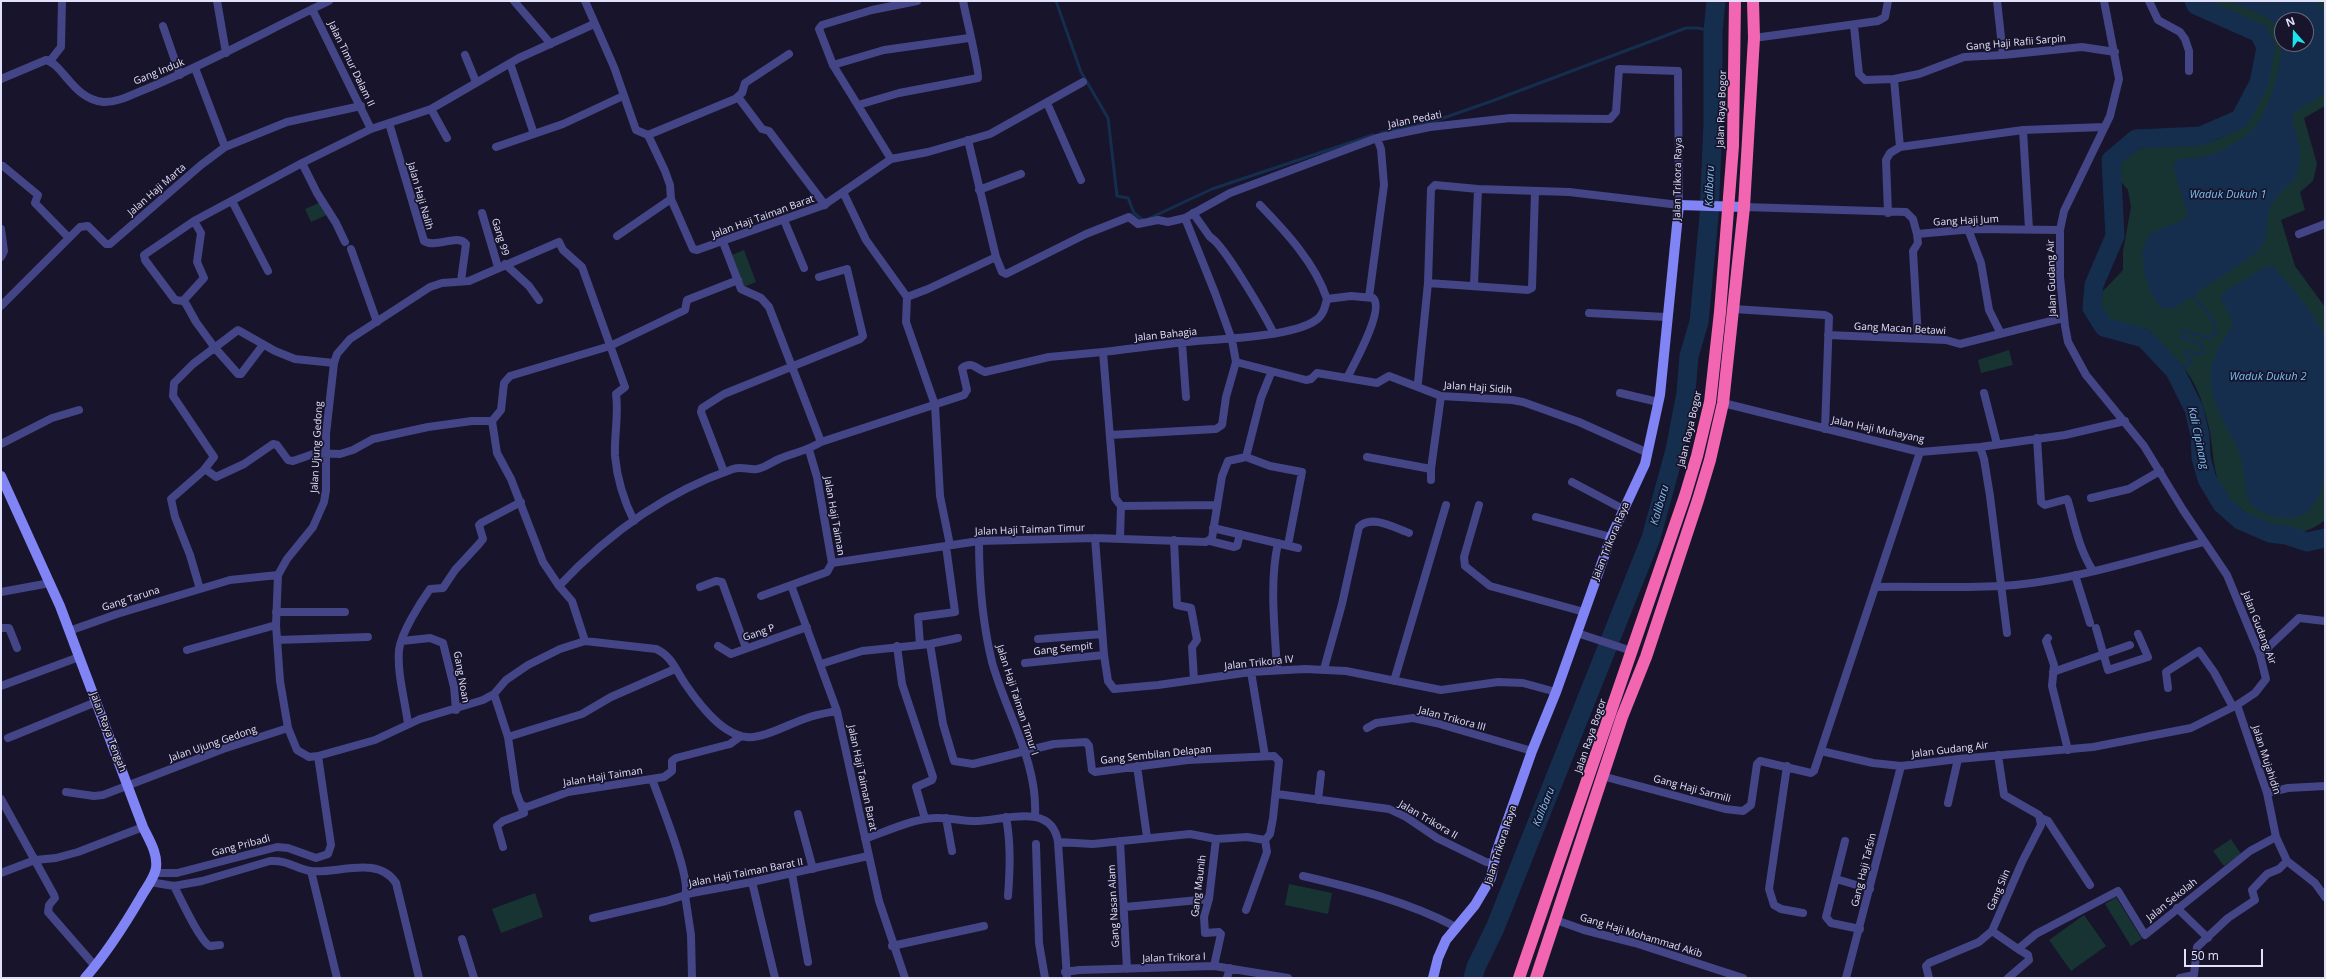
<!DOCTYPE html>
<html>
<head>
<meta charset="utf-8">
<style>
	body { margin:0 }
	#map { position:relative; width:2326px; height:979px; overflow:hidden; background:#17142b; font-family:"Open Sans",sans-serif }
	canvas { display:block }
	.frame { position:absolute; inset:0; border:2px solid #e2e1fc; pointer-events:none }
	.north { position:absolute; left:2274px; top:12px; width:40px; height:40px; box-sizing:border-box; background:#17142b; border:1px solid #68667f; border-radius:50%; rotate:340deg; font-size:11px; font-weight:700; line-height:16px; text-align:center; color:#e2e1fc }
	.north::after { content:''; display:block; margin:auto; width:14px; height:18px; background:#1ee2eb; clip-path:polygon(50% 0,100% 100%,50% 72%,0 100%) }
	.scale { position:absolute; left:2184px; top:949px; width:79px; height:18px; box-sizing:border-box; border:2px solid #e2e1fc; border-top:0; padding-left:5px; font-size:12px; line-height:14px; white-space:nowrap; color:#e2e1fc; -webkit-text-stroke:3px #17142b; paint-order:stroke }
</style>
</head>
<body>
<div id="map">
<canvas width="2326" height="979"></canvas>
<div class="frame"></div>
<div class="north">N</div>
<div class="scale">50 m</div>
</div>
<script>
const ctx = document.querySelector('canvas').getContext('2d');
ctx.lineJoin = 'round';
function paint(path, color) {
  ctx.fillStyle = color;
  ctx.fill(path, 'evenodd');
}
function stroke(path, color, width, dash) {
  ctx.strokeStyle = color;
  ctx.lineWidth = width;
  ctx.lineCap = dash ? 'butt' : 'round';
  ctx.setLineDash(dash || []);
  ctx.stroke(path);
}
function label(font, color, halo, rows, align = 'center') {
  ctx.font = font + ' "Open Sans",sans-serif';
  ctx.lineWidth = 3.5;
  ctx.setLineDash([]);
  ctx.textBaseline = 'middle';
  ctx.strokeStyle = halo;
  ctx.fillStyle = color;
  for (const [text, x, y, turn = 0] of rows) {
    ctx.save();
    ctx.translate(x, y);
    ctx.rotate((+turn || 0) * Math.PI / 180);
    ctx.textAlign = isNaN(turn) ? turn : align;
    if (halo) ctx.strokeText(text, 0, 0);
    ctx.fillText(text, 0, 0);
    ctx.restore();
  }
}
paint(new Path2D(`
	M 2203,1 L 2325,1 L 2325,106 L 2304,118 L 2317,164 L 2313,181 L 2300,192 L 2305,210 L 2281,220 L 2295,266 L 2325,307 L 2325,520 C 2308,534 2292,536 2272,527 C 2256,519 2241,511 2229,498 C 2212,481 2214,453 2210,432 C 2206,415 2201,395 2192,380 C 2183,363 2161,344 2148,329 L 2115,326 L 2101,318 L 2097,305 L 2103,291 L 2123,270 L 2123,251 L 2131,207 L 2128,190 L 2116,176 C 2117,134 2182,149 2209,142 C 2242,134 2263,101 2268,69 C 2270,55 2274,40 2263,28 C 2248,12 2219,16 2203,1 ZM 2282,20 L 2306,20 L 2306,44 L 2282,44 Z
	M 321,202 L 327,215 L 311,222 L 305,209 Z
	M 744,250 L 756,282 L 744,287 L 732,255 Z
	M 2009,350 L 2013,365 L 1981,373 L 1978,360 Z
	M 2231,839 L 2241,854 L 2224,866 L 2213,851 Z
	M 1289,884 L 1332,893 L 1328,914 L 1285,905 Z
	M 535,893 L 543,917 L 501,933 L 492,909 Z
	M 2116,897 L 2142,939 L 2131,946 L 2105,904 Z
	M 2084,915 L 2106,946 L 2071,971 L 2049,940 Z`), '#183432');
paint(new Path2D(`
	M 2233,1 L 2315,1 L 2325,11 L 2325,93 L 2293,113 C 2291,129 2302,143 2300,158 C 2298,187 2285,184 2273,203 C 2261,221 2275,234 2255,254 L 2174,308 L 2162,309 C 2147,295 2133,247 2152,233 C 2164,225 2179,226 2188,215 L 2173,166 L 2177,160 C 2188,158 2202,158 2213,154 C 2226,149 2251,135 2258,123 C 2272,101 2280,69 2282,44 L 2306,44 L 2306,20 L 2282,20 L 2282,35 C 2273,13 2250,14 2233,1 Z
	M 2272,266 C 2285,278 2322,323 2325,339 C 2326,352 2325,368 2325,382 C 2325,412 2326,458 2322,487 C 2320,493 2316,502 2313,506 C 2299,525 2265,520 2251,504 C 2244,497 2245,471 2242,460 C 2234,434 2214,413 2211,385 C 2208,369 2215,353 2223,340 C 2226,335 2232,330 2232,324 C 2233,312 2220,306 2221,294 L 2265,267 Z`), '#152e4e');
stroke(new Path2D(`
	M 1056,1 L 1081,72 L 1108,118 L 1117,196 L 1128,198 L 1134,213 L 1143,220
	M 1381,133 L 1432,122 L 1492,101 L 1686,28 L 1697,28 L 1713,31
	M 1150,218 L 1212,189 L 1373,135
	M 2175,371 L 2192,362 L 2185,353 L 2186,351 L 2200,354 L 2203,352 L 2202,345 L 2181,336 L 2183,331 L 2187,331 L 2208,338 L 2216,333 C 2217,319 2201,306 2193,296`), '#152e4e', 3);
stroke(new Path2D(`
	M 2194,1 L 2196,5 L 2259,33 L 2266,47 L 2259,83 L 2240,119 L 2201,136 L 2136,139 L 2111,160 L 2115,236 L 2094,285 L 2092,308 L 2104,327 L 2144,338 L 2175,371 L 2194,409 L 2200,435 L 2201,458 L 2207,479 L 2222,504 L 2240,520 L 2270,533 L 2286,535 L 2307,542 L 2325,538
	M 1473,978 L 1476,967 L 1495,928 L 1651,538 L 1675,450 L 1686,393 L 1689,356 L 1699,322 L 1709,216 L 1713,123 L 1713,31 L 1716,1`), '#152e4e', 19);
stroke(new Path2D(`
	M 217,1 L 226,53
	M 514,1 L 551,44
	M 585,1 L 614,67 L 636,130 L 648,135 L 665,171 L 670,185 L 671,199 L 693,249 L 697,250 L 824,205 L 891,159 L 928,152 L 990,134 L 1083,82
	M 1997,1 L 2003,55
	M 2149,1 L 2158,20 L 2180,32 L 2185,39 L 2189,51 L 2189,71
	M 312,9 L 371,129
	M 163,26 L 180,75
	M 1854,26 L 1859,74 L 1865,80 L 1894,79 L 1919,74 L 1964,57 L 2003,55 L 2082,47 L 2115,52
	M 1754,38 L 1878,21 L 1885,17 L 1888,1
	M 465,55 L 476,82
	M 50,61 L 61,47 L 62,1
	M 510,63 L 534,134
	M 833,65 L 884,50 L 969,38
	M 195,68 L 225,147
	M 1,79 L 46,60 C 63,64 73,99 103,102 C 117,103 133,94 146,89 C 209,63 268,30 329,1
	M 1894,79 L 1900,147
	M 738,97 L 762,129 L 769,131 L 825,205
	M 1047,103 L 1081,180
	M 858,105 L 899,93 L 978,78 C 980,73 965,12 963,1
	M 431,109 L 447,138
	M 389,123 L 424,241 C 435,249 458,233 466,244 L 461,281
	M 2023,130 L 2029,229
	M 648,135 L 735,99 L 742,93 L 745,83 L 789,54
	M 968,140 L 996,257 L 1002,272 L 1006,274 L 1086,234 L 1129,217 L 1138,224 L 1158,220 L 1168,222 L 1185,218 L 1230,193 L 1377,138 L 1430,127 L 1510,118 L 1610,119 L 1616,112 L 1619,69 L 1678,71 L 1679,205 L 1569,192 L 1478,189 L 1435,185 L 1431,189 L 1428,283
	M 496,147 L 563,124 L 623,96
	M 891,159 L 833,65 L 819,29 L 822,25 L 872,10 L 917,1
	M 302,163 L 317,193 L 336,223 L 345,242
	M 3,166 L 38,195 L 35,203 L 69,238
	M 979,190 L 1021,174
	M 844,194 L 866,240 L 907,297 L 906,322 L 935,405 L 940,496 L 950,545
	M 232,201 L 268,271
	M 1260,205 C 1286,232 1315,263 1327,299
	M 1744,207 L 1906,212 L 1913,219 L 1917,234 L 1974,229 L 2060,230
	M 482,213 L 498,267
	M 1193,213 L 1210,237 C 1223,243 1265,316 1273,332
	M 1888,213 L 1886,160 L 1890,153 L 1900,147 L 2023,130 L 2104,127
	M 784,220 L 804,268
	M 1,229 L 4,251 L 1,257
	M 1968,229 L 1981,263 L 1989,310 L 2000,332
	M 1917,234 L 1918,243 L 1913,251 L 1918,338
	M 2299,234 L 2325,224
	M 617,236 L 671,199
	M 351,249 L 377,322
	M 505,264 L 529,286 L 539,300
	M 1474,285 L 1478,189
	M 907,297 L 928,289 L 996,257
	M 1369,297 L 1384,185 L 1381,149 L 1377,138
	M 183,301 L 204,278 L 197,262 L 201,233 L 194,221
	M 1,306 L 80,227 L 88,226 L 106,244 L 110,244 L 201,165 L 225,147 L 287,122 L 361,106
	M 1734,309 L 1825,315 L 1829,317 L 1825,429
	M 1589,313 L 1666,317
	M 1828,335 L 1946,340 L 1960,344 L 2063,318
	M 1182,343 L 1186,397
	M 263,345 L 241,374 L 238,374 L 215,348 L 196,322 L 186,304 L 183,301 L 175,300 L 145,260 L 144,255 L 194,221 L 302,163 L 371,129 L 431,109 L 519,58 L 594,24
	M 1103,352 C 1135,348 1166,344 1197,341 C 1225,339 1295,336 1316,320 C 1323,316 1325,307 1327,299 L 1351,296 L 1373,298 C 1385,309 1354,364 1347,378
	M 1236,362 L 1306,380 L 1311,379 L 1317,373 L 1377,383 L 1389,376 L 1441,396 L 1512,400 L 1523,402 L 1579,422 L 1648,453
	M 1418,382 L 1428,283 L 1528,290 L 1532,288 L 1535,191
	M 1620,393 L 1658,402
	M 1984,393 L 1997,444
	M 1723,403 L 1920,452 L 1980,447 L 2065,435 L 2125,421
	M 492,421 L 497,453 L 511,479 L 543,562 L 559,586 L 572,601 L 585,641
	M 1110,435 L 1216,429 L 1222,425 L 1226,397 L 1236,362 L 1232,340 L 1215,293 L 1185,218
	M 2037,438 L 2041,502 L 2045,505 L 2067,499 L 2068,501 C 2075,526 2079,549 2093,571
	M 821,442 L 964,395 L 967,390 L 962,368 C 972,361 975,368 985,372 L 1049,357 L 1103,352 L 1115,498 L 1121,506 L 1120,538
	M 1,444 L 52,418 L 79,410
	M 1980,447 L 1984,459 L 1990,496 L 2007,633
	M 1246,457 L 1261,398 L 1271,373
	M 1367,457 L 1431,469 L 1441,396
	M 205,469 L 216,477 L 244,464 L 273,444 L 277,445 L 288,460 L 293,461 L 316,453 L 340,454 L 353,450 L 373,439 L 428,427 L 472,421 L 492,421 L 501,410 L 504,383 L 510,376 L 610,346 L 685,310 L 687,300 L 738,280
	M 1431,469 L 1431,480
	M 724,472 L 701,412 L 702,408 L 724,394 L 860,339 L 863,336 L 847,269 L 819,277
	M 1572,482 L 1623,509
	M 2091,498 L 2129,489 L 2160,471
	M 1479,505 L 1464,557 L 1465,566 L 1490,586 L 1584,612
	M 1121,506 L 1216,505
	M 1536,517 L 1611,537
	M 1213,528 L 1298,548
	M 1095,538 L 1104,655 L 1108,681 L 1114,689 L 1158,685 L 1251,672 L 1305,669 L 1346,671 L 1441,690 L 1498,682 L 1523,683 L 1556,692
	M 1174,540 L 1177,605 L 1191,608 L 1197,640 L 1192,647 L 1194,680
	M 979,541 C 979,582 982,621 992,662 C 1006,713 1038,762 1035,816
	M 1210,541 L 1234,547 L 1237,546 L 1240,534
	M 832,563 L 979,541 L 1095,538 L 1206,542 L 1212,538 L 1222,476 L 1228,461 L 1246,457 L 1270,466 L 1302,472 L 1288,545
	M 2075,575 L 2090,623
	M 791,585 L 837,711 L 879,901 L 905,978
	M 559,586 C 607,535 666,492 733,469 C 742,466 748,470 757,469 C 764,468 772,462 779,459 C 793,453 807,451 821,442 L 769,307 L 761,298 L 741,289 L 723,242
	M 700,587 L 716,581 L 722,582 L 746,648
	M 1875,587 C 1921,586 1969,589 2015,585 C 2079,579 2142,558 2204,542
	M 200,589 L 190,555 L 175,517 L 171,499 L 203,471 L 214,457 L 173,396 L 174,383 L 193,364 L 238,330 L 275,351 L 295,359 L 334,363
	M 1,592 L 50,583
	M 761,596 L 827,572 L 832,563 L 817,477 L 809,450
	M 276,612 L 345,612
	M 1,628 L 9,628 L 17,648
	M 2096,628 L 2108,670 L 2148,657 L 2138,634
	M 69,631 L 117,614 L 230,580 L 278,575
	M 1577,633 L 1632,651
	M 2048,638 L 2046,641 L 2054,665 L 2052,686 L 2068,750
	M 1038,639 L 1102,634
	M 277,640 L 368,637
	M 402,641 L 430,638 L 443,643 L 454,687 L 456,710
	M 920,645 L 918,617 L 955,612 L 946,546
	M 718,646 L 731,654 L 807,627
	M 897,646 L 902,684 L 933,777 L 932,780 L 916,787 L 925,819
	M 187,650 L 276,625
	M 2260,655 L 2299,618 L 2325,621
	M 1025,663 L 1104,655
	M 821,664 L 862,651 L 930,644 L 958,638
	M 1324,669 L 1342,604 L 1359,527 C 1371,514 1395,528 1409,533
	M 1277,670 C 1275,629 1269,584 1278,543
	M 1251,672 L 1265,756
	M 2053,672 L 2130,645
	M 1394,681 L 1446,505
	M 1,686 L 79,657
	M 2168,688 L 2166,672 L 2199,651 L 2214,672 L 2233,707
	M 494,694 L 508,737 L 516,792 L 524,813 L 503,821 L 497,826 L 503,847
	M 2237,705 L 2267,793 L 2276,837 L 2287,861 L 2315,883 L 2325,897
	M 408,724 C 405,700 397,674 399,650 C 401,633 420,603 430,589 L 443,588 L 455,570 L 479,544 L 483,539 L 479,525 L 481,523 L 521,502
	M 288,728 L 297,750 L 309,757 L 318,756 L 375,740 L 420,719 L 483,700 L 494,694 L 506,680 L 528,665 L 560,649 L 585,641 L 656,649 C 672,656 676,671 686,685 C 699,704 722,735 747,737 C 763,739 791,723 807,718 C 817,714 827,713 837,711
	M 1367,728 L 1376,723 L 1413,718 L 1436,723 L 1532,751
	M 508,737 L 582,714 L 611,697 L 675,669
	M 8,738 L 96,702
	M 1821,751 L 1873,763 L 1901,766 L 1958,759 L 2093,747 L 2191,728 L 2237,705 L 2255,693 L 2266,679 L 2260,655 L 2227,575 L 2183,510 L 2144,446 L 2086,375 L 2068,342 L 2065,326 L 2060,277 L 2060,230 L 2064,211 L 2110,116 L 2119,79 L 2104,1
	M 1137,766 L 1147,837
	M 1787,766 L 1769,889 L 1774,905 L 1781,909 L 1803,913
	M 1602,776 L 1725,809 L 1743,811 L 1751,805 L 1757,764 L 1760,761 L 1811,773 L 1814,771 L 1920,452
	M 652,779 C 659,799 692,879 685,895 L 691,935 L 692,978
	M 66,792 L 94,796 L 103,795 L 223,749 L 288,728 L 280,681 L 276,625 L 278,575 L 287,559 L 313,527 L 324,502 L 326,490 L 326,434 L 334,363 L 337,354 L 350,339 L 430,287 L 442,283 L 469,281 L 559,242 L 563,250 L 582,267 L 625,387 L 616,394 C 619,415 614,435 615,456 C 617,478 624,501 634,521
	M 2267,793 L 2288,788 L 2325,786
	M 1277,794 L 1389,809 L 1406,817 L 1437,838 L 1486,862 L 1494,863
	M 1,799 L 54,895 L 55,898 L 49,905 L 48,912 L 95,966
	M 1318,800 L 1321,774
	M 1948,803 L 1958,759
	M 521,805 L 527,807 L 568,792 L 664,777 L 672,771 L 672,761 L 676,758 L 730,744 L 741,736
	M 798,814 L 813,869
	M 1006,817 C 1011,844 1010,869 1008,896
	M 946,818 L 952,851
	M 2041,818 L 2048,821 L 2090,885
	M 865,839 C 887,831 912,819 935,818 C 950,817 964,822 978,821 C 1005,820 1052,802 1058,842 L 1093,844 L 1190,834 L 1216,839 L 1247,837 L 1265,840 L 1270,834 L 1273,818 L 1279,761 L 1274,756 L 1188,760 L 1095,772 L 1092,770 L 1089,746 L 1086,742 L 1054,744 L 973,764 L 954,761 L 943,724 L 930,644
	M 1120,841 L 1127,969
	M 1845,841 L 1826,917 L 1831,923 L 1860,929
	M 1058,842 L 1067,978
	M 1036,844 L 1039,943 L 1045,978
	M 311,871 L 337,978
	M 1,873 L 35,860 L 56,858 L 78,852 L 143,827
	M 155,873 L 177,873 L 277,847 L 288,848 L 316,858 L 328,854 L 331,845 L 318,756
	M 792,874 L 808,962
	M 1303,876 C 1354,888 1409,902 1456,927
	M 1836,879 L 1870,889
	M 150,882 L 174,886 L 202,881 L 270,861 C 289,860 296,869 311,871 C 338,874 378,855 396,883 L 419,978
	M 752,882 L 775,978
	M 174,886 C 179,896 201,943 210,946 C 213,946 217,945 220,945
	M 1125,907 L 1209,899
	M 2177,908 L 2208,938
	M 1246,910 L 1267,852 L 1265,840
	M 593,918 L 666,901 L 692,893 L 752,882 L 868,856
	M 1556,920 L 1584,930 L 1635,943 L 1743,978
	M 1992,931 L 2018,949 L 2036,934 L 2118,891 L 2145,935 L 2250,851 L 2276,837
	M 462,939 L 474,978
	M 892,946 L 984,926
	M 1214,966 L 1221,934 L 1219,932 L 1205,933 L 1204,917 L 1209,899 L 1216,839
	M 1065,972 L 1079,970 L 1214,966 L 1288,978
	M 1227,978 L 1230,968
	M 1846,978 L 1901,766
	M 1929,978 L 1926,966 L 1929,963 L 1979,942 L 1992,931 L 2022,862 L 2041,825 L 2039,815 L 2004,795 L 1998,755
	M 2008,978 L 2029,960 L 2028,955 L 2018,949
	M 2180,978 L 2194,975 L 2197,947 L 2228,918 L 2255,900 L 2252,890 L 2267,874 L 2279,869 L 2287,861`), '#434586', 8);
stroke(new Path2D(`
	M 1,476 L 60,606 L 143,827 C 149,840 158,853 156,868 C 154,879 146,888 141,897 C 124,926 107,953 85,978
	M 1433,978 L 1438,958 L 1446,940 L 1475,905 L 1491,878 L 1496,853 L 1532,751 L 1556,692 L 1611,537 L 1645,464 L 1660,395 L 1679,205 L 1744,207`), '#8084f4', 10);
stroke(new Path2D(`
	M 1519,978 L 1685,496 L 1697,456 L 1710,402 L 1720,312 L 1733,146 L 1735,1
	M 1536,978 L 1622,717 L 1646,657 L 1698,500 L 1710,460 L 1723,403 L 1744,207 L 1754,38 L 1753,1`), '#f266b1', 12);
label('10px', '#e2e1fc', '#17142b', [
	["Gang Haji Rafii Sarpin",2016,43,-5],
	["Jalan Timur Dalam II",351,64,64],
	["Gang Induk",159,72,-22],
	["Jalan Raya Bogor",1722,109,-88],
	["Jalan Pedati",1415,120,-11],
	["Jalan Trikora Raya",1678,179,-89],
	["Jalan Haji Marta",157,190,-41],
	["Jalan Haji Nalih",420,196,74],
	["Jalan Haji Taiman Barat",763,217,-20],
	["Gang Haji Jum",1966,221,-3],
	["Gang 99",500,237,73],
	["Jalan Gudang Air",2052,278,-92],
	["Gang Macan Betawi",1900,329,3],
	["Jalan Bahagia",1166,335,-6],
	["Jalan Haji Sidih",1478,388,4],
	["Jalan Raya Bogor",1690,429,-77],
	["Jalan Haji Muhayang",1878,430,12],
	["Jalan Ujung Gedong",317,447,-87],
	["Jalan Haji Taiman",834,516,80],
	["Jalan Haji Taiman Timur",1030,530,-2],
	["Jalan Trikora Raya",1611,541,-68],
	["Gang Taruna",131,599,-18],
	["Jalan Gudang Air",2259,628,69],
	["Gang P",759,633,-19],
	["Gang Sempit",1063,649,-6],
	["Jalan Trikora IV",1259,663,-6],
	["Gang Noan",461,677,80],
	["Jalan Haji Taiman Timur I",1017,700,72],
	["Jalan Trikora III",1452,719,15],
	["Jalan Raya Tengah",108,732,69],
	["Jalan Raya Bogor",1591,736,-71],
	["Jalan Ujung Gedong",213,744,-19],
	["Jalan Gudang Air",1950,750,-7],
	["Gang Sembilan Delapan",1156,755,-6],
	["Jalan Mujahidin",2266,760,72],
	["Jalan Haji Taiman",603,777,-9],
	["Jalan Haji Taiman Barat",862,778,78],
	["Gang Haji Sarmili",1692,789,15],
	["Jalan Trikora II",1428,820,30],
	["Jalan Trikora Raya",1501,845,-72],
	["Gang Pribadi",241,846,-15],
	["Gang Haji Tafsin",1864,870,-76],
	["Jalan Haji Taiman Barat II",746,873,-11],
	["Gang Maunih",1199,886,-83],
	["Gang Siin",1999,890,-67],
	["Jalan Sekolah",2172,900,-39],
	["Gang Nasan Alam",1114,906,-93],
	["Gang Haji Mohammad Akib",1641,936,17],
	["Jalan Trikora I",1174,958,-2]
]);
label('italic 11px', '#78c1f3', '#17142b', [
	["Kalibaru",1710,186,-88],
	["Waduk Dukuh 1",2228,195],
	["Waduk Dukuh 2",2268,377],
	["Kali Cipinang",2198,438,78],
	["Kalibaru",1660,505,-74],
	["Kalibaru",1544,807,-68]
]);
</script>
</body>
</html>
